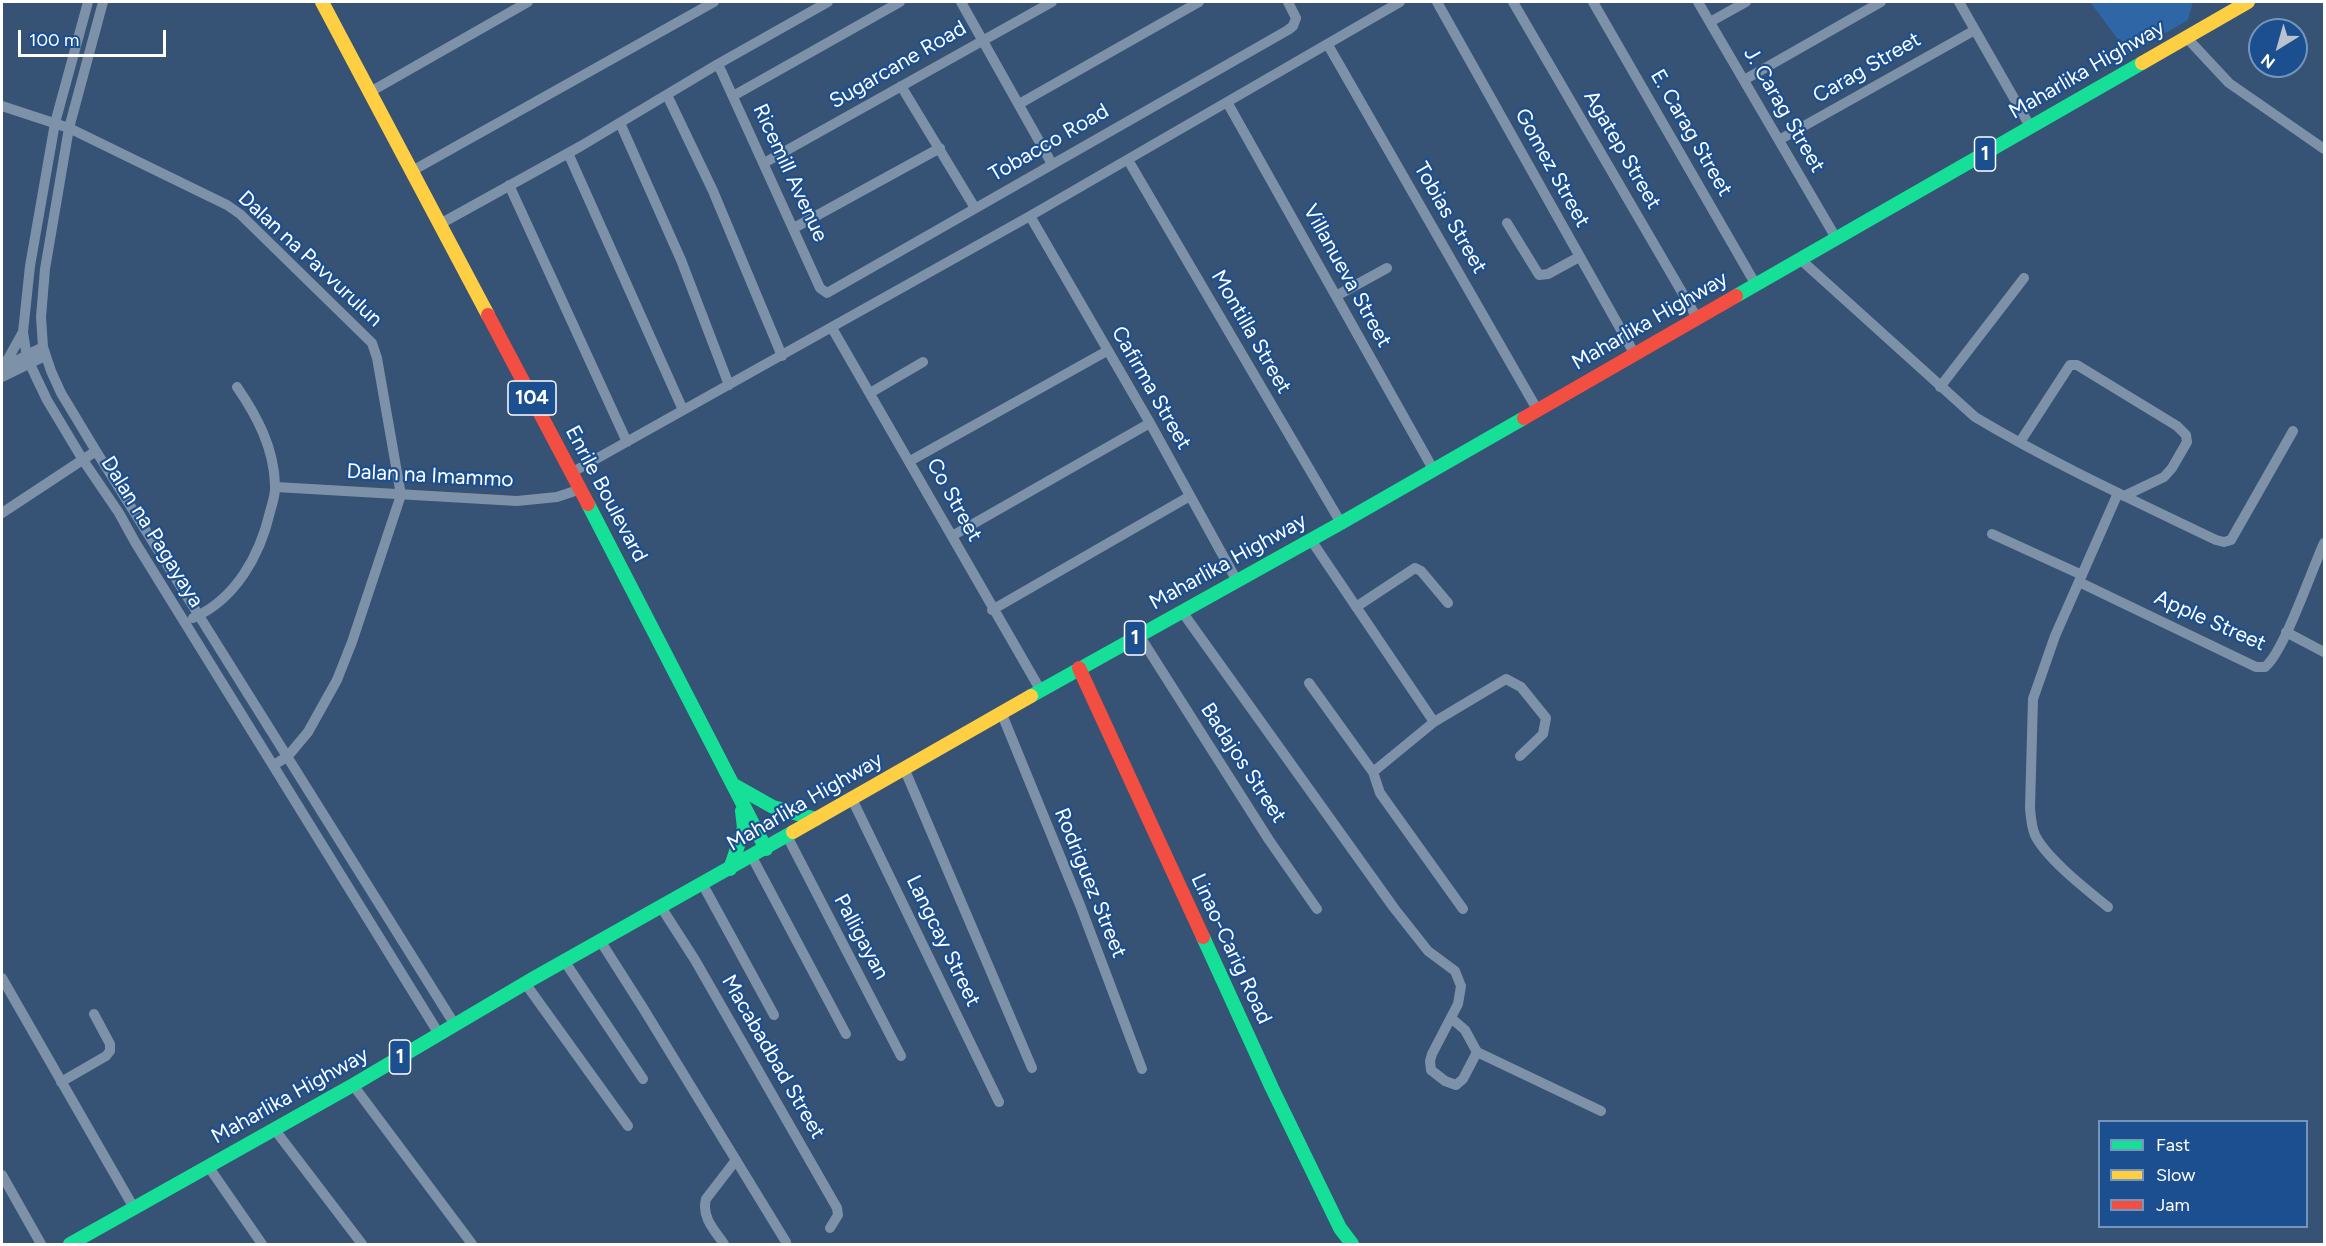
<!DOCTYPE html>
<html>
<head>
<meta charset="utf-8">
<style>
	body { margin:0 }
	#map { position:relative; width:2326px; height:1246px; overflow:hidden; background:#365274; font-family:Figtree,sans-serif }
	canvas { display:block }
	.frame { position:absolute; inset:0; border:3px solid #fff; pointer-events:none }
	.legend { position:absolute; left:2098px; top:1120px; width:210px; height:108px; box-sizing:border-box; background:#1b4f8f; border:2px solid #7695bc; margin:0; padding:8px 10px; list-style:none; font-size:18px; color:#fff }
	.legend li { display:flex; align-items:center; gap:12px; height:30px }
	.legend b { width:30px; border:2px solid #7695bc }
	.north { position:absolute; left:2248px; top:18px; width:60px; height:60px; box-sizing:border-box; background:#1b4f8f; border:2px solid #7695bc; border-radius:50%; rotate:217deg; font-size:16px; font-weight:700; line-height:24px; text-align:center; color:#fff }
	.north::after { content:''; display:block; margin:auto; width:21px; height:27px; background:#b9c2ce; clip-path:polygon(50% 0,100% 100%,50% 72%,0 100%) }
	.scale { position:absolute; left:18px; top:30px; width:148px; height:27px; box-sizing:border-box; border:3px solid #fff; border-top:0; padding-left:8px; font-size:18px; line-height:21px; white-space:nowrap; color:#fff; -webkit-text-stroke:4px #1b4f8f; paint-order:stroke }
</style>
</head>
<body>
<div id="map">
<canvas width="2326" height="1246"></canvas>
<div class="frame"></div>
<ul class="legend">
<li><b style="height:8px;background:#16e098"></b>Fast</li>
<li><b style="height:8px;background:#ffcf43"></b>Slow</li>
<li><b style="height:8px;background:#f24e42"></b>Jam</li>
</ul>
<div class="north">N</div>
<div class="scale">100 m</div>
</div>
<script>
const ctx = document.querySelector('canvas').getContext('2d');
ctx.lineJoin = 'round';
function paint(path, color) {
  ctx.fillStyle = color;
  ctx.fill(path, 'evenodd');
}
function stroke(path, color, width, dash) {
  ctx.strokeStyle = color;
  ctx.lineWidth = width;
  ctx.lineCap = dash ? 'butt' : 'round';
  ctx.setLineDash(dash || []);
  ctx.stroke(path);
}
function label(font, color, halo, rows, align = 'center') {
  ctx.font = font + ' Figtree,sans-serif';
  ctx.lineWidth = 4.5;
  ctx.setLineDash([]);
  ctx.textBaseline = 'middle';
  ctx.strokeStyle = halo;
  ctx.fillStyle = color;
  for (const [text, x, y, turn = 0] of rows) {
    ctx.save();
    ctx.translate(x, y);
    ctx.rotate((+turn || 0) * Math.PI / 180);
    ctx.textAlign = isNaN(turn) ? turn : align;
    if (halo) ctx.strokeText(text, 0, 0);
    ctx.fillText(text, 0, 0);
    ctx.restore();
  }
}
paint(new Path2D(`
	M 2090,2 L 2193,2 L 2188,20 L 2129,54 Z`), '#2f66a5');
stroke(new Path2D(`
	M 88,2 L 55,123 L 30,266 L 23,332 L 27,358 L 47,400 L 83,460 L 119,513 L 135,542 L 439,1034
	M 103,2 L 69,128 L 45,269 L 41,317 L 43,347 L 51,371 L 61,393 L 96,451 L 455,1025
	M 961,2 L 1052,164
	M 1437,2 L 1634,353
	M 1513,2 L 1697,318
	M 1593,2 L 1756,285
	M 1698,2 L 1836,238
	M 1959,2 L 2031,128
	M 1710,22 L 1746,2
	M 2186,37 L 2229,83 L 2324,149
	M 1328,45 L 1538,411
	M 718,64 L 820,288 L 827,293 L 1288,30 L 1293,26 L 1296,18 L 1288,2
	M 1744,80 L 1881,2
	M 901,86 L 975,208
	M 370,92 L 528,2
	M 667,95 L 713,191 L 782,356
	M 733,96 L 900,2
	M 1227,102 L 1433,469
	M 1019,104 L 1199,2
	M 2,106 L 69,128 L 227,205 L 240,214 L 372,343 L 377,358 L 401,495 L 352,642 L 337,680 L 308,732 L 288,756 L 274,765
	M 620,123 L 681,260 L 729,385
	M 1779,140 L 1975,30
	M 568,153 L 683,410
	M 1128,160 L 1341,523
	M 764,163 L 1052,2
	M 412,171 L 714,2
	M 509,185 L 627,442
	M 1030,216 L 1150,423 L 1237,581
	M 1507,223 L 1539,275 L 1548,274 L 1579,257
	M 440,224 L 581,146 L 718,64 L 828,2
	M 794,228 L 940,148
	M 1800,259 L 1975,417 C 2052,463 2135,501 2216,540 L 2224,542 L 2231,540 L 2293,431
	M 1336,296 L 1387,268
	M 832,328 L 1041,691
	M 4,366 L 23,332
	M 2,368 L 43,347
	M 2,377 L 45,356
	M 1940,387 L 2024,278
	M 870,393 L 923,362
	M 2020,442 L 2070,365 L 2077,365 L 2177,426 L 2186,435 L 2187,442 L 2172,468 L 2164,477 L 2124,496
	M 910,461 L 1107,351
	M 571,473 L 1030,216 L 1400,2
	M 276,487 L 517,501 L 557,497 L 581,489
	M 2,513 L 96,451
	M 1992,534 L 2082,575
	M 952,536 L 1150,423
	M 1311,540 L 1434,722
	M 2079,582 L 2256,667 L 2265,667 C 2284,652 2312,569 2324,543
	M 1356,607 L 1415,568 L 1421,571 L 1448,603
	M 992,610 L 1190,496
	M 1183,613 L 1394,908 L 1428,951 L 1455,971 L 1461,986 L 1458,1004 L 1432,1054 L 1430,1061 L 1431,1070 L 1445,1081 L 1456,1085 L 1463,1079 L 1477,1052 L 1601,1111
	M 193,618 C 236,599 260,555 270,512 C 272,504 276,494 275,485 C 274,448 257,416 237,387
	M 2286,632 L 2324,652
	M 1139,635 L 1269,840 L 1317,909
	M 1309,683 L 1373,772
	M 1001,712 L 1080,905 L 1142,1069
	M 904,768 L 1032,1068
	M 851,797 L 999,1102
	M 787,836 L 901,1056
	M 752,857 L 846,1034
	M 703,885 L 774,1015
	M 661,907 L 695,960 L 837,1208 L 838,1215 L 830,1228
	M 2108,907 C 2087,890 2046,858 2035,835 C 2031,826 2031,817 2030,808 L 2033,699 L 2055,636 L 2118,493
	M 1463,909 L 1380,793 L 1373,772 L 1434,722 L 1506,679 L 1521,687 L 1546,718 L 1543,734 L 1520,756
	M 601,942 L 643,1008 L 786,1242
	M 565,962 L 643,1079
	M 2,978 L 134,1208
	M 525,983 L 628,1126
	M 1451,1018 L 1465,1030 L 1477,1052
	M 61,1082 L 106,1056 L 110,1051 L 110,1044 L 94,1014
	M 353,1085 L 472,1244
	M 275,1130 L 362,1244
	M 208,1166 L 262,1244
	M 2,1175 L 41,1244
	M 724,1244 C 715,1231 701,1217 706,1199 L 736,1160`), '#7d92a8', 10);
stroke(new Path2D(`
	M 1736,296 L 2142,63
	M 588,504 L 766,849
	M 1031,696 L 1341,523 L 1524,418
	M 734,785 L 773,807 L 816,819
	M 730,869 L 744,828 L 742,811
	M 1203,937 L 1272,1088 L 1340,1228 L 1352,1244
	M 70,1244 L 353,1085 L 534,978 L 793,832`), '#16e098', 14);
stroke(new Path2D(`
	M 322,2 L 488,315
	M 2142,63 L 2248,2
	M 793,832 L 1031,696`), '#ffcf43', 14);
stroke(new Path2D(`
	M 488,315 L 588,504
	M 1524,418 L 1736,296
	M 1079,668 L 1203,937`), '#f24e42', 14);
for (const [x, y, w] of [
	[1985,154,21],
	[532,398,48],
	[1135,638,21],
	[400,1057,21]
]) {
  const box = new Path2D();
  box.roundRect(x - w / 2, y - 17, w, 34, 4.5);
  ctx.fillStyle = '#1b4f8f';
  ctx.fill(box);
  stroke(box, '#fff', 1.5);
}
label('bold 20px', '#fff', null, [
	["1",1985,154],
	["104",532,398],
	["1",1135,638],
	["1",400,1057]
]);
label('21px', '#fff', '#1b4f8f', [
	["Sugarcane Road",898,65,-30],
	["Carag Street",1867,68,-30],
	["Maharlika Highway",2087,70,-30],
	["J. Carag Street",1784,110,60],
	["E. Carag Street",1691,133,60],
	["Tobacco Road",1049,143,-30],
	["Agatep Street",1622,150,60],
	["Gomez Street",1552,168,61],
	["Ricemill Avenue",790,173,65],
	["Tobias Street",1450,218,60],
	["Dalan na Pavvurulun",310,259,43],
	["Villanueva Street",1347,276,61],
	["Maharlika Highway",1650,321,-30],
	["Montilla Street",1251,332,60],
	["Cafirma Street",1151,388,60],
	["Dalan na Imammo",430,476,3],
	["Enrile Boulevard",606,494,62],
	["Co Street",954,500,61],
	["Dalan na Pagayaya",152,532,58],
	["Maharlika Highway",1228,562,-29],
	["Apple Street",2210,621,24],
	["Badajos Street",1243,763,57],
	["Maharlika Highway",805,802,-30],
	["Rodriguez Street",1090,883,68],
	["Palligayan",861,937,62],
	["Langcay Street",943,941,64],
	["Linao-Carig Road",1231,949,65],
	["Macabadbad Street",773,1057,60],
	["Maharlika Highway",290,1096,-29]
]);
</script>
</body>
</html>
